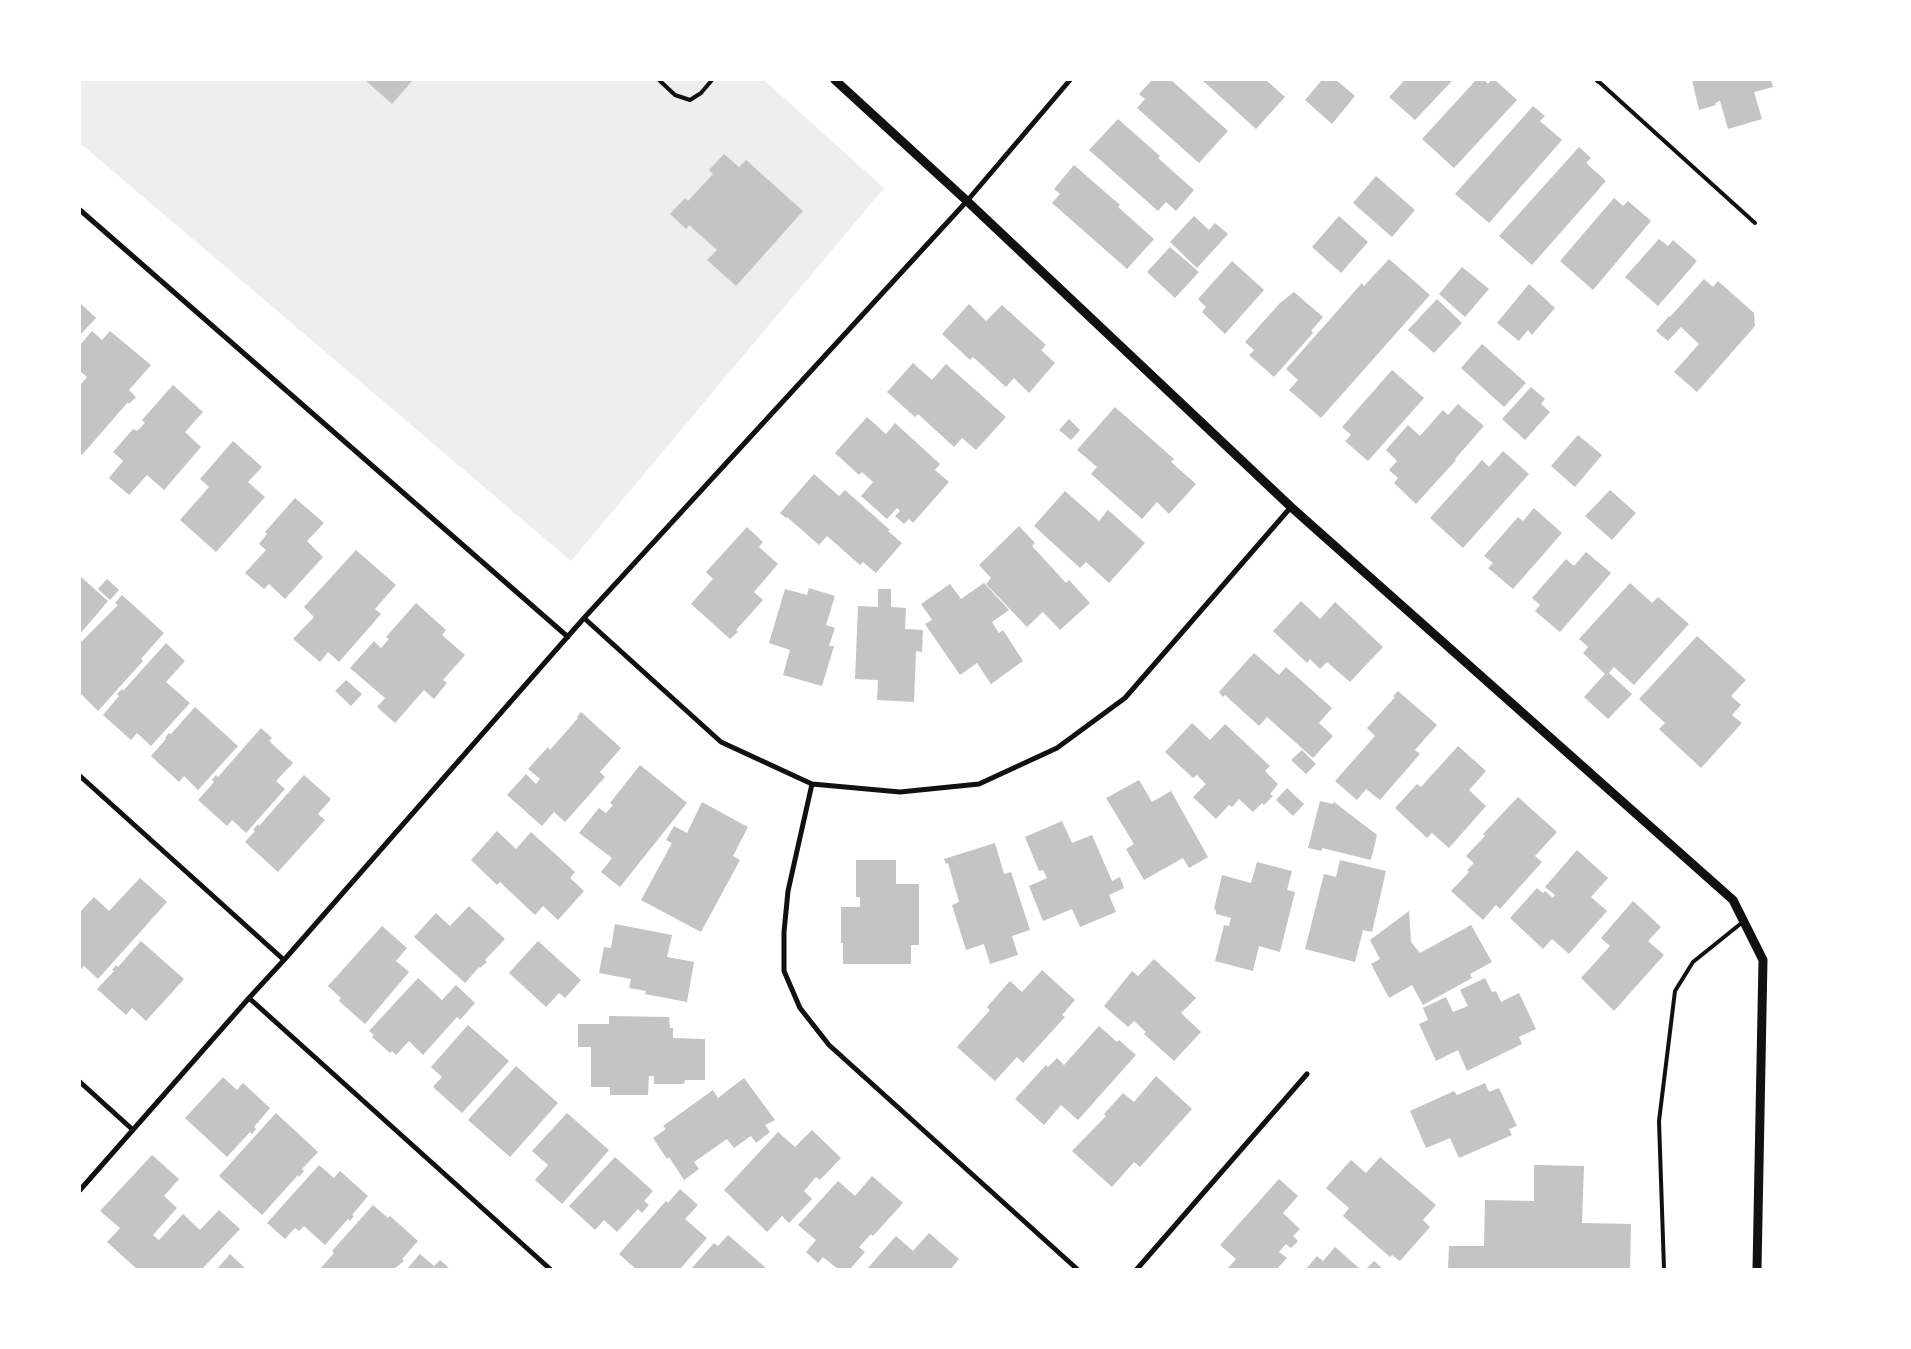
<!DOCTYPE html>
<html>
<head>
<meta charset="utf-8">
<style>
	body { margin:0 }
	#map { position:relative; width:1911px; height:1349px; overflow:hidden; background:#fff; font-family:Quicksand,sans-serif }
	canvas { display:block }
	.frame { position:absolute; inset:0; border:81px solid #fff; pointer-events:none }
</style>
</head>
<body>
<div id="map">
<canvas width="1911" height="1349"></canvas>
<div class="frame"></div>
</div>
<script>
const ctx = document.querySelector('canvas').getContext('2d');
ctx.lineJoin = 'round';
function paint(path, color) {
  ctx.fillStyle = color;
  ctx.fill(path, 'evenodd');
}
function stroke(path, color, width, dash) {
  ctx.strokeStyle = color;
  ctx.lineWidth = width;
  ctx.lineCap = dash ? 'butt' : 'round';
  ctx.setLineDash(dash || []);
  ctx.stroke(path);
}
paint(new Path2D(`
	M 80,80 L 764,80 L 884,188 L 571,561 L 80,143 Z`), '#eee');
paint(new Path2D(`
	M 365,80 L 413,80 L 392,104 Z
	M 1152,80 L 1171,80 L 1228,131 L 1199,163 L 1137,108 L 1145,99 L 1139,94 Z
	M 1202,80 L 1266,80 L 1285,97 L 1256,129 Z
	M 1322,80 L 1336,80 L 1355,96 L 1332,124 L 1305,100 Z
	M 1401,80 L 1453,80 L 1415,120 L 1389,97 L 1403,82 Z
	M 1476,80 L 1484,80 L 1488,84 L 1491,80 L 1495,80 L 1517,100 L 1454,168 L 1422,139 Z
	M 1692,80 L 1771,80 L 1773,87 L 1754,92 L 1762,119 L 1728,129 L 1720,101 L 1715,103 L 1716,105 L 1699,110 Z
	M 1533,106 L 1545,116 L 1540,121 L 1562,140 L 1489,223 L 1455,194 Z
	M 1118,119 L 1160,156 L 1158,158 L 1194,190 L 1176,211 L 1166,202 L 1158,211 L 1089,150 Z
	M 1579,147 L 1591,158 L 1586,163 L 1606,181 L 1532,265 L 1499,236 Z
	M 724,154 L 739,167 L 746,160 L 803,211 L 736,286 L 707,260 L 717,250 L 689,225 L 686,229 L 670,214 L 685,198 L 688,201 L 713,174 L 709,170 Z
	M 1074,165 L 1120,205 L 1118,207 L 1154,239 L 1127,269 L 1052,203 L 1060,194 L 1054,189 Z
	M 1376,176 L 1415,210 L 1392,237 L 1353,203 Z
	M 1614,198 L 1623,206 L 1628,201 L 1651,221 L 1593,290 L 1560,261 Z
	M 1194,216 L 1209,230 L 1215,223 L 1228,234 L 1197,268 L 1170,242 Z
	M 1339,216 L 1368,242 L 1341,273 L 1312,247 Z
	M 1659,239 L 1668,246 L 1673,240 L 1697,261 L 1658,306 L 1625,277 Z
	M 1170,247 L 1199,272 L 1175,298 L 1147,272 Z
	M 1389,259 L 1430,295 L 1321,418 L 1289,390 L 1298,380 L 1286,369 L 1362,283 L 1364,286 Z
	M 1232,261 L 1264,290 L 1225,334 L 1202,312 L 1206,307 L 1198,299 Z
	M 1462,267 L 1489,289 L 1465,317 L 1439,294 Z
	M 1704,279 L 1713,287 L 1718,281 L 1754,313 L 1755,326 L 1697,392 L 1674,372 L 1699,344 L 1681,327 L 1668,341 L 1656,331 L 1669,316 L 1670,317 Z
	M 1529,284 L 1555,308 L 1532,335 L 1528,330 L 1519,341 L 1497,323 Z
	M 1294,292 L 1323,317 L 1311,331 L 1313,333 L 1274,377 L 1249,355 L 1254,350 L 1245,342 L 1280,303 Z
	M 1437,299 L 1462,323 L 1434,353 L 1408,330 Z
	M 80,303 L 96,318 L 80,335 Z
	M 969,304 L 986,321 L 1002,305 L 1046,345 L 1041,350 L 1055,363 L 1029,393 L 1014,378 L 1006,387 L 973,357 L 970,360 L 942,334 Z
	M 92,331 L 102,340 L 110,331 L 151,365 L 129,390 L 136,397 L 129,404 L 128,402 L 82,455 L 80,453 L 80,385 L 87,377 L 80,371 L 80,345 Z
	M 1482,344 L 1526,383 L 1504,407 L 1461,368 Z
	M 913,363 L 932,380 L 946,364 L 1006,417 L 976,450 L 962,438 L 954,447 L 918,414 L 915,417 L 887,392 Z
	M 1392,370 L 1424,398 L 1368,461 L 1345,441 L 1351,435 L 1342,427 Z
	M 173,385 L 203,412 L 185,432 L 201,447 L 164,490 L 147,475 L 129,495 L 109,478 L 123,461 L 113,452 L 133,429 L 137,431 L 145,423 L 142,420 Z
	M 1531,387 L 1545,399 L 1541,404 L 1550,412 L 1525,440 L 1502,419 Z
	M 1458,404 L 1484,426 L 1455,459 L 1456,460 L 1416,504 L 1394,483 L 1398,478 L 1389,470 L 1397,461 L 1386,450 L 1408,425 L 1420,436 L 1443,410 L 1448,415 Z
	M 1115,407 L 1174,459 L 1171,462 L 1196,484 L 1169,514 L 1157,502 L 1142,519 L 1091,474 L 1097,467 L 1077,450 Z
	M 867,417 L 886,434 L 895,423 L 940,464 L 935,470 L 949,482 L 913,523 L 909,519 L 904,524 L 895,516 L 900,511 L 897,508 L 887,519 L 861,496 L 873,482 L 862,472 L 859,475 L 835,453 Z
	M 1069,419 L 1080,430 L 1071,440 L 1059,430 Z
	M 1578,435 L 1602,455 L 1575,487 L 1551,466 Z
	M 233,441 L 262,467 L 248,482 L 265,497 L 216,552 L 180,520 L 209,487 L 200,479 Z
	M 1503,451 L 1529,474 L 1463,548 L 1430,518 L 1482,460 L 1489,467 Z
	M 814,474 L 839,496 L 845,490 L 890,530 L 888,531 L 902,543 L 876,573 L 863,562 L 860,565 L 827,536 L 819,545 L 787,517 L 786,518 L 780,513 Z
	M 1610,490 L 1636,513 L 1612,540 L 1585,516 Z
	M 1065,491 L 1099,521 L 1108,510 L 1145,543 L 1109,583 L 1086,562 L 1080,568 L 1034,526 Z
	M 295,498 L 324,523 L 307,541 L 323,557 L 285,599 L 269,584 L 264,589 L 245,573 L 266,550 L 259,544 L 267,534 L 265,532 Z
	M 1534,508 L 1562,533 L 1513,589 L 1488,568 L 1493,563 L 1484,556 L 1518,517 L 1523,521 Z
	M 1019,526 L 1035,543 L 1032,546 L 1066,583 L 1069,580 L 1090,603 L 1060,630 L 1043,612 L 1027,627 L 986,584 L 991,578 L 979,565 Z
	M 747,527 L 763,542 L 759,547 L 778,564 L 754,592 L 763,600 L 736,630 L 738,632 L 730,639 L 691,604 L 713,579 L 706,572 Z
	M 356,550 L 396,585 L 375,609 L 381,614 L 339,662 L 328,652 L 320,662 L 293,639 L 314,617 L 304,607 Z
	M 1586,552 L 1611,573 L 1560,632 L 1535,611 L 1540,605 L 1532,598 L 1566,559 L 1574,566 Z
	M 80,576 L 108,601 L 80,634 Z
	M 107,579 L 119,590 L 110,600 L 98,589 Z
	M 984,583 L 1009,610 L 992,622 L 999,633 L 1003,630 L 1023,661 L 991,684 L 977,663 L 960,675 L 925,624 L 932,620 L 921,604 L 950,584 L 961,599 Z
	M 1630,583 L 1652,603 L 1658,597 L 1689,624 L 1634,685 L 1614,667 L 1609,673 L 1632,694 L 1608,719 L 1584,697 L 1605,674 L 1583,653 L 1588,647 L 1579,639 Z
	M 809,588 L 835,596 L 826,625 L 835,628 L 829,646 L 834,646 L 822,686 L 783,675 L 790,650 L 769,643 L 785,589 L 807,595 Z
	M 878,589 L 891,589 L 891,607 L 906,608 L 905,629 L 923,630 L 922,652 L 916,651 L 914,702 L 877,700 L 878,680 L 855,679 L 858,606 L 878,607 Z
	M 122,595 L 164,633 L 141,659 L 143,661 L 98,711 L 80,693 L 80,643 L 118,605 L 115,603 Z
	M 1301,601 L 1320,619 L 1335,602 L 1383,647 L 1350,682 L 1327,662 L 1320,669 L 1310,659 L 1307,663 L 1273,631 Z
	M 416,603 L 446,630 L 442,635 L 465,655 L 443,680 L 447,683 L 434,699 L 424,690 L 395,723 L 377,707 L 385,698 L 350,668 L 374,641 L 381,648 L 389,639 L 386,637 Z
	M 1697,636 L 1746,680 L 1731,696 L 1741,705 L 1732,715 L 1742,723 L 1701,768 L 1659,729 L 1665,723 L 1639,699 Z
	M 166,643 L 185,661 L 166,682 L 190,703 L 151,746 L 137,733 L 131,740 L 103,715 L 119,696 L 117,694 L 122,689 L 123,691 Z
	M 1254,653 L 1279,675 L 1286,667 L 1332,708 L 1319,723 L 1333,736 L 1313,758 L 1267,717 L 1259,726 L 1225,695 L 1223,697 L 1219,692 Z
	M 346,680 L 362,694 L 351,706 L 335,691 Z
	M 1398,691 L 1437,725 L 1415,750 L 1420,754 L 1380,800 L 1366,789 L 1357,800 L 1335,781 L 1375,736 L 1367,728 L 1395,697 L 1393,696 Z
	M 195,707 L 238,746 L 198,790 L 184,776 L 179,782 L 151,756 L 166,739 L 165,738 L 169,733 L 171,734 Z
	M 581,712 L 621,748 L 600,772 L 605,777 L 565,822 L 554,812 L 542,826 L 507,795 L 526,774 L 536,784 L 540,779 L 528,769 L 548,747 L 550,750 L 578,718 L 577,717 Z
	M 1192,723 L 1210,740 L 1225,724 L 1270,766 L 1265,771 L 1278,784 L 1270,794 L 1273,796 L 1264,805 L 1262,803 L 1253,812 L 1239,799 L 1232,807 L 1229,805 L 1216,819 L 1193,797 L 1206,784 L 1197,775 L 1193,778 L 1165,752 Z
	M 261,728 L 272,738 L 269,741 L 293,763 L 276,781 L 285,789 L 246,833 L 232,820 L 227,826 L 198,800 L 214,782 L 212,780 L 216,775 L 218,777 Z
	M 1458,746 L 1486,771 L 1469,790 L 1486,806 L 1449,848 L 1432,833 L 1427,838 L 1395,808 L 1417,784 L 1421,787 Z
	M 1302,750 L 1316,764 L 1306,774 L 1291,760 Z
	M 640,765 L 687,803 L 620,887 L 601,872 L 612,858 L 579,833 L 599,808 L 606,813 L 613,805 L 610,803 Z
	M 304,775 L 331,799 L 318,814 L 325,820 L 278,872 L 245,842 L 255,831 L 253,830 L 258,824 L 259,826 Z
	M 1139,780 L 1152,802 L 1171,791 L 1208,857 L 1189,868 L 1183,858 L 1144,880 L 1126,849 L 1134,844 L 1106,798 Z
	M 1287,788 L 1304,804 L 1293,816 L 1276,800 Z
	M 1518,797 L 1557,832 L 1535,856 L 1542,862 L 1500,909 L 1496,905 L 1483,920 L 1451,891 L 1469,872 L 1467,870 L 1474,863 L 1466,856 L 1485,836 L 1483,834 Z
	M 1320,801 L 1333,804 L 1334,802 L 1377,835 L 1371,860 L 1322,848 L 1322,851 L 1308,848 Z
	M 702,802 L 748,827 L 733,856 L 740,860 L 701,932 L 641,900 L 672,843 L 666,840 L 674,826 L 687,833 Z
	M 1062,821 L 1072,843 L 1092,835 L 1112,881 L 1120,877 L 1124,888 L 1109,895 L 1116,912 L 1080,927 L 1072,909 L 1043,921 L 1029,886 L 1047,878 L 1043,870 L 1039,871 L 1025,837 Z
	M 497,831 L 516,849 L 531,832 L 575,872 L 570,878 L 584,891 L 558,920 L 543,906 L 535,915 L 500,882 L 497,885 L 471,860 Z
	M 995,843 L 1004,874 L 1011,872 L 1030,930 L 1012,936 L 1018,955 L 990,964 L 984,944 L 966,950 L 952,905 L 959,902 L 948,863 L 946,864 L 944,859 Z
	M 1577,850 L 1608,878 L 1591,897 L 1607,911 L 1569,954 L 1552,939 L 1543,949 L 1510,918 L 1537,888 L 1543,893 L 1545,891 L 1553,898 L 1555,895 L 1545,887 Z
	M 856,860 L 896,860 L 896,884 L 919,884 L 919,945 L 911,945 L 911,964 L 843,964 L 843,943 L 841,943 L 841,907 L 860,907 L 860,897 L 856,897 Z
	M 1340,860 L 1386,871 L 1372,932 L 1363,930 L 1355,962 L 1305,949 L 1324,874 L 1336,877 Z
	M 1257,862 L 1292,871 L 1287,890 L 1295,892 L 1280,952 L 1259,946 L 1253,971 L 1215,961 L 1224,925 L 1229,926 L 1231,918 L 1216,914 L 1216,910 L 1214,909 L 1222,875 L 1251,883 Z
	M 140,878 L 167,902 L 98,979 L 84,966 L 80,971 L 80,912 L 94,897 L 109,911 Z
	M 1633,901 L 1661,927 L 1648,941 L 1664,955 L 1614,1011 L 1581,978 L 1610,946 L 1601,938 Z
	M 469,906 L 505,939 L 485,960 L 487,962 L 480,968 L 479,967 L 465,983 L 414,937 L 436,913 L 450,926 Z
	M 1409,911 L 1411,942 L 1420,953 L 1471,925 L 1492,962 L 1470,974 L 1472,978 L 1423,1005 L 1412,985 L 1389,998 L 1371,964 L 1380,959 L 1370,940 Z
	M 615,924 L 672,935 L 667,957 L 694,962 L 687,1002 L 645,994 L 646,991 L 629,988 L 631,979 L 599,973 L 604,947 L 611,948 Z
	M 382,926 L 407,948 L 396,961 L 409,972 L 365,1024 L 339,1001 L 341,998 L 328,986 Z
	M 141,941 L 184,979 L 146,1021 L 132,1008 L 126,1015 L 97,989 L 114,971 L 112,970 L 116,965 L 118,967 Z
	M 538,941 L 581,980 L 565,998 L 559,993 L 546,1007 L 509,973 Z
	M 1154,959 L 1196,998 L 1181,1013 L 1201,1032 L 1174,1061 L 1144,1034 L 1146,1032 L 1134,1021 L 1128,1027 L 1104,1006 L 1132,971 L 1138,976 Z
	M 1042,970 L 1075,1000 L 1062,1015 L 1065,1017 L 1023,1063 L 1017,1057 L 995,1081 L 957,1047 L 990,1010 L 987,1007 L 1010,981 L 1022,992 Z
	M 418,978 L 442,1000 L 456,985 L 475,1003 L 460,1020 L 457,1017 L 423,1055 L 409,1041 L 396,1055 L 392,1051 L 390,1053 L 372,1037 L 374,1035 L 369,1031 Z
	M 1485,978 L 1492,992 L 1496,991 L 1501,1002 L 1519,993 L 1536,1029 L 1519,1037 L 1522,1044 L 1467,1071 L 1458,1050 L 1436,1061 L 1419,1024 L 1428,1020 L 1423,1008 L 1446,997 L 1453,1012 L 1468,1006 L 1460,990 Z
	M 609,1016 L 669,1017 L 670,1028 L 673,1028 L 673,1038 L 705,1039 L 705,1080 L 685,1080 L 684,1084 L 654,1084 L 654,1076 L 649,1076 L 648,1095 L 610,1095 L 610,1087 L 591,1087 L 591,1047 L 578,1047 L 578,1024 L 609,1024 Z
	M 468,1025 L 509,1061 L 462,1113 L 433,1087 L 442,1077 L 431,1067 Z
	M 1099,1026 L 1117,1042 L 1119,1040 L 1136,1055 L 1078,1120 L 1061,1105 L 1044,1125 L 1015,1099 L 1046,1065 L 1048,1067 L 1057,1058 L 1064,1065 Z
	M 516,1066 L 558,1103 L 510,1157 L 468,1120 Z
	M 1156,1076 L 1192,1109 L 1140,1167 L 1134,1162 L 1112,1187 L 1072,1151 L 1106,1116 L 1104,1114 L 1123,1093 L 1134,1102 Z
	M 223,1077 L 237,1090 L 243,1083 L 270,1108 L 254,1127 L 256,1129 L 252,1134 L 250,1132 L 227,1157 L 185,1118 Z
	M 744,1078 L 775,1120 L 765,1125 L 770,1132 L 756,1143 L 751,1136 L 734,1148 L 727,1139 L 694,1162 L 699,1169 L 684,1180 L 669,1157 L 667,1159 L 653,1138 L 666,1129 L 663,1126 L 713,1090 L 718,1098 Z
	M 1485,1083 L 1489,1092 L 1499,1088 L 1517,1126 L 1509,1129 L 1512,1135 L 1459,1158 L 1450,1138 L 1426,1148 L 1410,1111 L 1454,1091 L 1457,1095 Z
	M 276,1113 L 318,1152 L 302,1169 L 304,1171 L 299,1177 L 298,1175 L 262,1215 L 219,1176 Z
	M 567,1113 L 609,1150 L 562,1204 L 535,1180 L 548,1165 L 532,1151 Z
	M 812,1130 L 841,1158 L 820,1180 L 816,1177 L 804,1191 L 812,1199 L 789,1223 L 782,1216 L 767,1232 L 724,1190 L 778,1132 L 795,1147 Z
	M 152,1155 L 179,1179 L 164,1196 L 177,1208 L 153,1235 L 159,1240 L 183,1214 L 200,1230 L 219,1210 L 240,1229 L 202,1269 L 137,1269 L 107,1242 L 120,1228 L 100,1211 Z
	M 615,1157 L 653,1191 L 644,1201 L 649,1205 L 642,1213 L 638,1209 L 617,1232 L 604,1220 L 595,1230 L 569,1206 Z
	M 1380,1157 L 1436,1205 L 1423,1220 L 1430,1227 L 1400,1261 L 1392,1255 L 1390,1257 L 1343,1216 L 1349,1208 L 1326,1188 L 1351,1160 L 1366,1173 Z
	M 319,1165 L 334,1178 L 340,1171 L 368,1196 L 352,1215 L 354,1216 L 350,1221 L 348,1219 L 325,1245 L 304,1226 L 299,1231 L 295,1228 L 285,1239 L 267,1223 Z
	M 1534,1165 L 1584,1166 L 1582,1223 L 1631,1224 L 1630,1269 L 1448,1269 L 1449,1246 L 1484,1246 L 1485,1200 L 1534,1201 Z
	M 872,1176 L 903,1203 L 873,1236 L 871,1234 L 859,1247 L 865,1252 L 850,1269 L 838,1269 L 823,1257 L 818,1263 L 806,1252 L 816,1240 L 798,1225 L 838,1181 L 855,1196 Z
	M 1279,1179 L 1298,1196 L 1283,1213 L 1300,1229 L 1293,1236 L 1298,1241 L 1291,1248 L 1286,1244 L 1279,1252 L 1287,1258 L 1277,1269 L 1227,1269 L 1236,1259 L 1220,1245 Z
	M 680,1189 L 698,1205 L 685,1219 L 707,1238 L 680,1269 L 636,1269 L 619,1254 L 666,1201 L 668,1203 Z
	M 373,1205 L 388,1218 L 390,1216 L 418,1241 L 402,1259 L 404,1261 L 394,1269 L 320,1269 L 334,1253 L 332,1251 Z
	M 929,1233 L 959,1259 L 951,1269 L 867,1269 L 896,1236 L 913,1251 Z
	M 728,1235 L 766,1268 L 764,1269 L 691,1269 L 714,1243 L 718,1246 Z
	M 1335,1247 L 1360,1269 L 1306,1269 L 1317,1256 L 1323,1261 Z
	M 230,1254 L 246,1269 L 217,1269 Z
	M 420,1254 L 434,1266 L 440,1260 L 450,1269 L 407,1269 Z
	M 1374,1261 L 1383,1269 L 1366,1269 Z`), '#c4c4c4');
stroke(new Path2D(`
	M 659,80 L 675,95 L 690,100 L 701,93 L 712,80
	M 1598,81 L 1755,223
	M 1664,1269 L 1659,1121 L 1675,991 L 1693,962 L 1744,921`), '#111', 4);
stroke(new Path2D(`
	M 1597,80 L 1598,81
	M 80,210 L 568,637
	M 584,618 L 721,742 L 812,784 L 900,792 L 979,784 L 1057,748 L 1125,698 L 1291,507
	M 80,776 L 284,960
	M 812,784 L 788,891 L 784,932 L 784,971 L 800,1008 L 829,1045 L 1077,1269
	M 249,998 L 550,1269
	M 80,1082 L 133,1130
	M 80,1190 L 249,998 L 284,960 L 584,618 L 967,201 L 1070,80
	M 1137,1269 L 1307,1074`), '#111', 5);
stroke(new Path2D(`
	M 835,80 L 967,201 L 1291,507 L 1733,900 L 1763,960 L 1757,1269`), '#111', 9);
</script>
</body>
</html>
